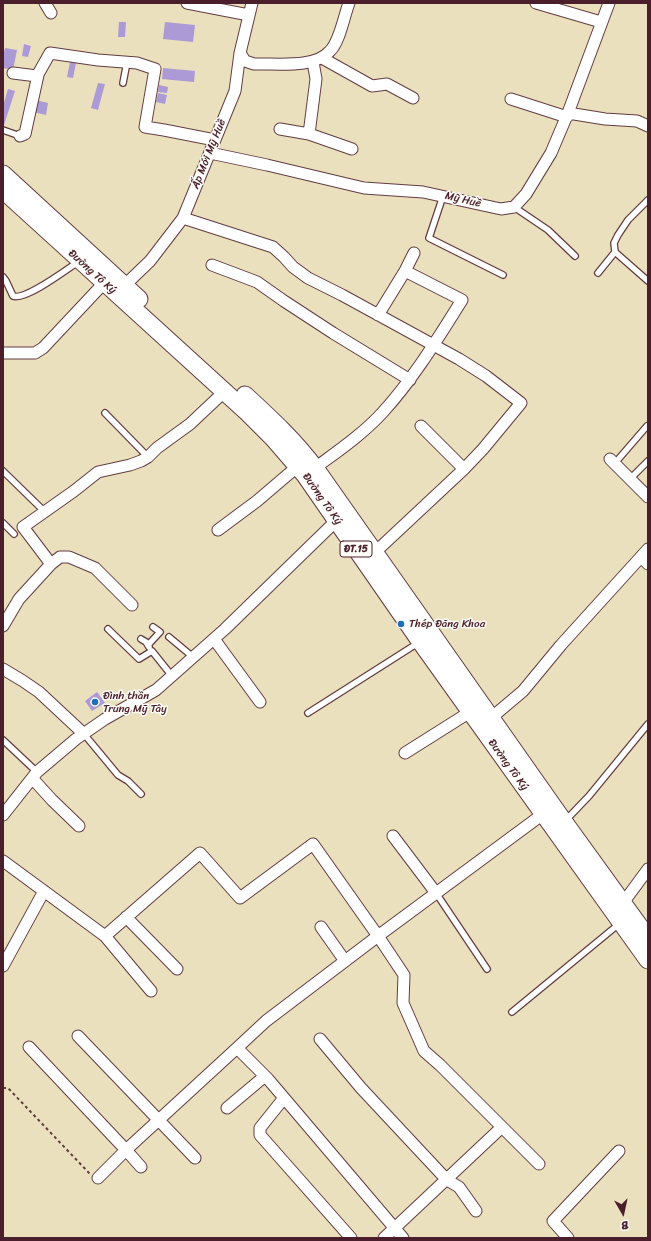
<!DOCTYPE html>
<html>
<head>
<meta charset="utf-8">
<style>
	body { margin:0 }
	#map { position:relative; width:651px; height:1241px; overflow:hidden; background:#eae0bd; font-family:Sriracha,sans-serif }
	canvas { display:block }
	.frame { position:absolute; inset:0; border:4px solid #4a1f2b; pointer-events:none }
	.north { position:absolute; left:603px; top:1193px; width:40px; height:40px; -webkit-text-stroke:3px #fdfcf7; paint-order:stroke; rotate:171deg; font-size:11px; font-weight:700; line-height:16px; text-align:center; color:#4a1f2b }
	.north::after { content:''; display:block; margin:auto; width:14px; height:18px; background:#4a1f2b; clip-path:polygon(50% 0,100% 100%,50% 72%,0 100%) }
</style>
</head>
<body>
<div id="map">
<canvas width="651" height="1241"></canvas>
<div class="frame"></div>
<div class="north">B</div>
</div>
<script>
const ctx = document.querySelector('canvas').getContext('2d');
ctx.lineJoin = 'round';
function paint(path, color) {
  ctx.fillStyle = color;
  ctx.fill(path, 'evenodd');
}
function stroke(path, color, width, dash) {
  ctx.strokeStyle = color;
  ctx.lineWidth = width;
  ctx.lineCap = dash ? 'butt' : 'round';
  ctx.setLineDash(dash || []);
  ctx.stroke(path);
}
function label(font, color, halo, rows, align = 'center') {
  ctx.font = font + ' Sriracha,sans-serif';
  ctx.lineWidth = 3;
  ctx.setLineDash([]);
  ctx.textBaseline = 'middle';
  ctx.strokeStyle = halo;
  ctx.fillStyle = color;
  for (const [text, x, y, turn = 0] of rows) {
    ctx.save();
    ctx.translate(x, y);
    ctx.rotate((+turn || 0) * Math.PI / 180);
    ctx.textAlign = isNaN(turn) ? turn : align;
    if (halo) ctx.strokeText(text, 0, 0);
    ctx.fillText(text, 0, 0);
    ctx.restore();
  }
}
paint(new Path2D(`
	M 119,22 L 126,22 L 125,37 L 118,37 Z
	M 165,22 L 195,25 L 193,42 L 163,39 Z
	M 24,44 L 31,46 L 28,57 L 22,56 Z
	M 5,48 L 17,50 L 13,70 L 3,68 L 3,56 Z
	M 70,62 L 76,63 L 73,78 L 67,77 Z
	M 163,68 L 195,71 L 194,82 L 162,79 Z
	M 98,83 L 105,84 L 98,110 L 91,108 Z
	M 159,85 L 168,87 L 167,93 L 158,92 Z
	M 8,89 L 15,91 L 3,128 L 3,106 Z
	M 158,93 L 167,95 L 165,104 L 156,102 Z
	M 36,100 L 48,103 L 46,115 L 33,112 Z
	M 97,692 L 105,703 L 92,711 L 85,701 Z`), '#ab9ad6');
const service = new Path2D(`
	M 123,83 L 127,62
	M 3,130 L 20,136
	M 443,196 L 429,238 L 503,275
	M 648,200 L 628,220 L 618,235 L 614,243 L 615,252 L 648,281
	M 514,207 L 548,230 L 575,256
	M 598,273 L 615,252
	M 3,277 L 6,281 L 13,296 C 25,301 66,270 78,262
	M 105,413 L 148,457
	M 615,463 L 647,426
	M 3,471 L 45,512
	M 630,479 L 648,461
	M 3,523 L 14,534
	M 108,629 L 139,659 L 152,651 L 172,676
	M 169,637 L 193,657
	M 141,639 L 146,642 L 149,647
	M 148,645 L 160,632 L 153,627
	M 308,713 L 418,643
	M 84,734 L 118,775 L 128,781 L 141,794
	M 3,740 L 37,772
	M 566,820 L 589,796 L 648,724
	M 436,893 L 487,969
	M 512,1012 L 619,924`);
const minor = new Path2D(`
	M 45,3 L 51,13
	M 187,3 L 249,15
	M 536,3 L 601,22
	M 240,53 L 245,61 L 254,64 C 275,63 315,69 330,51 C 340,41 344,16 349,3
	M 322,58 L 372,86 L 387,84 L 413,98
	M 313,62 L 316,79 L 309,134 L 352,149
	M 13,73 L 37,76 L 50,53 L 98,60 L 137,63 L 155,69 L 145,127 L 164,130 L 215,140
	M 511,99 L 567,117
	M 568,113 L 605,119 L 637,121 L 648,126
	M 280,129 L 309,134
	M 20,136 L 25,134 L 38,75
	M 210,153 L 267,165 L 364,188 L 423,192 L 501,209 L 514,207 L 526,194 L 551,153 L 568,113 L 609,3
	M 183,218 L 273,247 L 284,257 L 293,267 L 308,278 L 342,295 L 459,359 L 486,376 L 521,403 L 483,449 L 464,469 L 371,556
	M 212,265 L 257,282 L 284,301 L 333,333 L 410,380
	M 405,271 L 414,253
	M 125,285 L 150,261 L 183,218 L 235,91 L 240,53 L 252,3
	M 3,353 L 35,353 L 43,348 L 104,283
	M 421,426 L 464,469
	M 610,459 L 648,497
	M 315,468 C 338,451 363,434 383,412 C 414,378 438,338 462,300 L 405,271 L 378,315
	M 218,530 L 257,501 L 298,466
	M 641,557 L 648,564
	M 51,564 L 60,557 L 69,557 L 95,568 L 132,605
	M 3,626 L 19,599 L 51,564 L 23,527 L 74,491 L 98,472 L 130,465 L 141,461 L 148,457 L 157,448 L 190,424 L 224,392
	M 214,639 L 260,702
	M 3,669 L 23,681 L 39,692 L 84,734
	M 491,718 L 523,691 L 561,645 L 648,549
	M 405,753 L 470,712
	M 32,778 L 52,800 L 79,826
	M 3,815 L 37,772 L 76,739 L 105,719 L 156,690 L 225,629 L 336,521
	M 393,836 L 436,893
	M 3,861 L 105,936 L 200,853 L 240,898 L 313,844 L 378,936 L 404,975 L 403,1003 L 424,1051 L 440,1065 L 502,1127 L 384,1238
	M 623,903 L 648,869
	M 126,917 L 177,969
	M 321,927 L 345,961
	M 105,936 L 151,991
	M 3,966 L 44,891
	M 78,1036 L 195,1158
	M 320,1039 L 361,1088 L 447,1180 L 459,1187 L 476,1211
	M 29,1047 L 126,1150 L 237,1048 L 268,1079 L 403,1238
	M 237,1048 L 266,1021 L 378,936 L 543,814
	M 284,1098 L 260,1128 L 260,1135 L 351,1238
	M 227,1108 L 265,1076
	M 502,1127 L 539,1164
	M 98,1178 L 126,1150 L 141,1167
	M 568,1238 L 553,1221 L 619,1151`);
const primary = new Path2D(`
	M 3,174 L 139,299
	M 3,190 L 248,413 L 273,438 L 305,475 L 420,641 L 648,960
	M 245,395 C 270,418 294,440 315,468 L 564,822 L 648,938`);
stroke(service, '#623c41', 8);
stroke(minor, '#623c41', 13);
stroke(primary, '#623c41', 19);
stroke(new Path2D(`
	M 3,1088 L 8,1088 L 90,1174`), '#623c41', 2, [3, 3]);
stroke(service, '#fff', 5.5);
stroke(minor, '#fff', 11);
stroke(primary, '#fff', 17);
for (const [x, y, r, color] of [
	[401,624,4,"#1f6fb2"],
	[95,702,4,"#1f6fb2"]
]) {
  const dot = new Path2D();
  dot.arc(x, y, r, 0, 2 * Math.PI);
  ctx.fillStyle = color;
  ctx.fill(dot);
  stroke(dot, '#fdfcf7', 1.5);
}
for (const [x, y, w] of [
	[356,549,32]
]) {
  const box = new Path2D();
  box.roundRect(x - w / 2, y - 8, w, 16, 3);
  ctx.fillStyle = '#fdfcf7';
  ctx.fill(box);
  stroke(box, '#4a1f2b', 1);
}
label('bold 10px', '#4a1f2b', null, [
	["ĐT.15",356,549]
]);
label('11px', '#4a1f2b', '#fdfcf7', [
	["Ấp Mới Mỹ Huề",209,154,-68],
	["Mỹ Huề",463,200,13],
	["Đường Tô Ký",92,272,42],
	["Đường Tô Ký",322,499,55],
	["Đường Tô Ký",508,765,54]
]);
label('11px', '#4a1f2b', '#fdfcf7', [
	["Thép Đăng Khoa",409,624],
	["Đình thần",103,696],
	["Trung Mỹ Tây",103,709]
], 'left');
</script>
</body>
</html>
